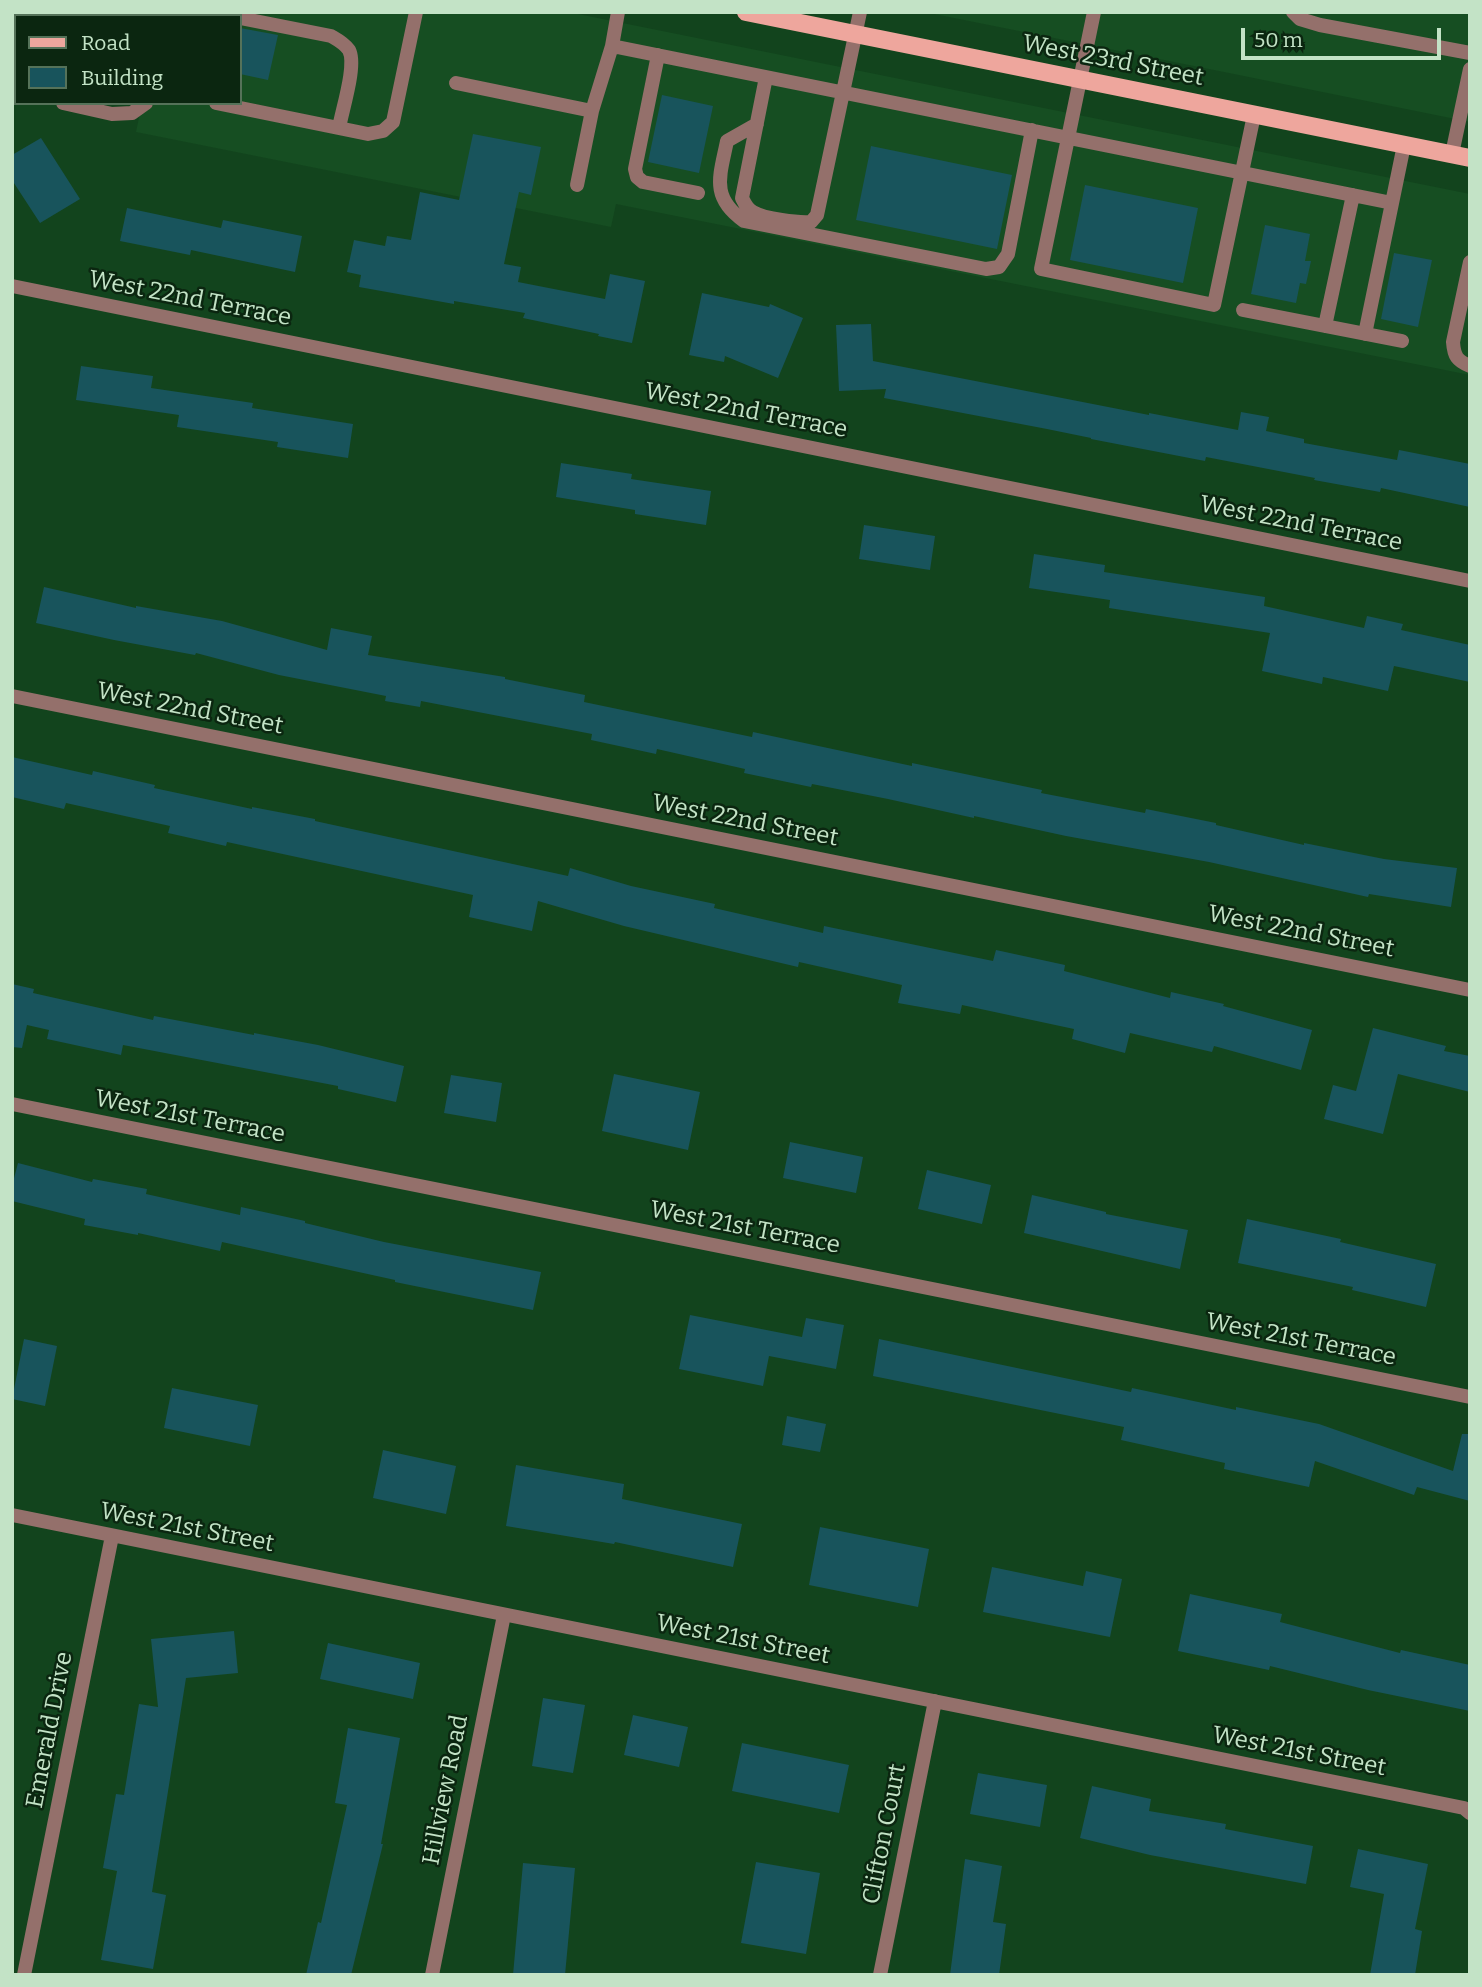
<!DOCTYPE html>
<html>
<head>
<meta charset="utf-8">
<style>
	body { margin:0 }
	#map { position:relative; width:1482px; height:1987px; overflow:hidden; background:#12441d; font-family:Bitter,serif }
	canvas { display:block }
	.frame { position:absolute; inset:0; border:14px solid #c3e3c6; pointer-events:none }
	.legend { position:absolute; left:14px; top:14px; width:228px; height:91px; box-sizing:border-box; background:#0b2610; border:2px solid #557259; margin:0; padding:9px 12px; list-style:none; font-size:21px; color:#c3e3c6 }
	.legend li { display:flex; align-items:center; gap:14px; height:35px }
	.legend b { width:35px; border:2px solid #557259 }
	.scale { position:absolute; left:1241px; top:28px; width:200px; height:32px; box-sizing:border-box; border:4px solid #c3e3c6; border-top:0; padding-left:9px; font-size:21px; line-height:24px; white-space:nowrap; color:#c3e3c6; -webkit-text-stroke:5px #0b2610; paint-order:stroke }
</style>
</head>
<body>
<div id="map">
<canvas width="1482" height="1987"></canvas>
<div class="frame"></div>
<ul class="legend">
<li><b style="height:9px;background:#eea69d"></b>Road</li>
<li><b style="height:19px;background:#18545c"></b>Building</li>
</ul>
<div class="scale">50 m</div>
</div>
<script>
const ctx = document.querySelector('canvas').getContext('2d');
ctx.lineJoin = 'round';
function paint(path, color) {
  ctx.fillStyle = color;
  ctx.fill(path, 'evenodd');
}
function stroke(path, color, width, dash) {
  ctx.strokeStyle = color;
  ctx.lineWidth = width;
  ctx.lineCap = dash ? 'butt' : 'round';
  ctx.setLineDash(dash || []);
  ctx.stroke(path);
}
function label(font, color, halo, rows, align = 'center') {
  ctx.font = font + ' Bitter,serif';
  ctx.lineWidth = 5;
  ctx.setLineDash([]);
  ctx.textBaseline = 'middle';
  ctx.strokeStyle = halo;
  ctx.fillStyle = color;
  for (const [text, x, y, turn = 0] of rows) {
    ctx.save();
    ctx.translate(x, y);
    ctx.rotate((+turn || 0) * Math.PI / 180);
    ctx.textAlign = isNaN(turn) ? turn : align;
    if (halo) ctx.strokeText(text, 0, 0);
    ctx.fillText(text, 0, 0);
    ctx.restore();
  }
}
paint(new Path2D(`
	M 161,12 L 568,12 L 1470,194 L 1470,375 L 616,204 L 611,227 L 136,132 L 142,103 L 240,103 L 240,16 L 160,16 Z
	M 924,12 L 1470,12 L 1470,122 L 1234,74 Z`), '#164e22');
paint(new Path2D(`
	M 240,28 L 278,35 L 268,80 L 240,74 Z
	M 662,95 L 713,106 L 699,173 L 648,162 Z
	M 473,134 L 541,147 L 531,195 L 519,192 L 504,264 L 521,267 L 518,282 L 605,299 L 610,274 L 645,281 L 632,343 L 598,336 L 599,334 L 523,318 L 525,313 L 454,301 L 454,304 L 359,287 L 361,275 L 347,272 L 354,240 L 385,246 L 387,236 L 411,240 L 420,192 L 459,200 Z
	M 41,138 L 80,199 L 40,223 L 12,180 L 12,155 Z
	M 871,146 L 1012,175 L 997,249 L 856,220 Z
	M 1085,185 L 1198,208 L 1183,283 L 1070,260 Z
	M 127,208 L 221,228 L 223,220 L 302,236 L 295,272 L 191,250 L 190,255 L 120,241 Z
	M 1265,225 L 1310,234 L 1305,261 L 1311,261 L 1306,284 L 1300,283 L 1296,303 L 1251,294 Z
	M 1394,253 L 1432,260 L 1418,327 L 1381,319 Z
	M 702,293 L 769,307 L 770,304 L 803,318 L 778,378 L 725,356 L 724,362 L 689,355 Z
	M 871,324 L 873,361 L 1149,415 L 1149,413 L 1238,430 L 1241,412 L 1269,417 L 1266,431 L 1304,439 L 1304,443 L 1397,460 L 1399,450 L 1470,464 L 1470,507 L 1381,488 L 1380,492 L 1314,480 L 1315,478 L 1206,457 L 1205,461 L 1091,439 L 1091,438 L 1047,429 L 884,398 L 886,389 L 839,391 L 836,325 Z
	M 81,366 L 153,376 L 151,388 L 253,403 L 252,408 L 353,424 L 348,458 L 277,447 L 278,442 L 177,427 L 179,415 L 76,400 Z
	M 561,463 L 632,474 L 631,479 L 711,491 L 706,525 L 635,514 L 635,510 L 556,497 Z
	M 864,525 L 935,536 L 930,570 L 859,559 Z
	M 1034,554 L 1105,565 L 1104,572 L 1265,597 L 1264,606 L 1364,628 L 1367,616 L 1403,624 L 1401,630 L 1470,645 L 1470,682 L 1394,666 L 1388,691 L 1323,677 L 1322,684 L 1262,671 L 1270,633 L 1109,608 L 1110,600 L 1029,588 Z
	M 44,587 L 136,608 L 136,606 L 222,621 L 327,650 L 331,628 L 372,636 L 368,655 L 505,677 L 505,679 L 585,695 L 584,702 L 752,737 L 753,732 L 912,766 L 912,763 L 1042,790 L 1041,793 L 1145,813 L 1146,809 L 1216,823 L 1216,825 L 1304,845 L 1304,843 L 1384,859 L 1457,868 L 1451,907 L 1369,894 L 1368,897 L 1209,862 L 1066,836 L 974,816 L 974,818 L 888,799 L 812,784 L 811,787 L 744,773 L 745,769 L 657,749 L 656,754 L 591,740 L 592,734 L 421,701 L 420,707 L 385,701 L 386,696 L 279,675 L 196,653 L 195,655 L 114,640 L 36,623 Z
	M 12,757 L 92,775 L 93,771 L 155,785 L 154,788 L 252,809 L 252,807 L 315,819 L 315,821 L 568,876 L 570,868 L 631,886 L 715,904 L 714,908 L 823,933 L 824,926 L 993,961 L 996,950 L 1065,965 L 1064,971 L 1170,998 L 1171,992 L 1224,1004 L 1223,1006 L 1312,1030 L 1301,1070 L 1214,1046 L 1212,1052 L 1130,1033 L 1125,1053 L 1072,1039 L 1074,1029 L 962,1005 L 960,1014 L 898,1003 L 902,985 L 799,962 L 798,967 L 624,926 L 538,901 L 532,931 L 469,917 L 473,895 L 227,842 L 226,846 L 168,833 L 170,826 L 66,803 L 64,809 L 12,797 Z
	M 12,984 L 34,989 L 33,993 L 153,1020 L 154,1016 L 254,1035 L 254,1033 L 318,1045 L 404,1066 L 396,1102 L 338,1089 L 338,1086 L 123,1045 L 121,1055 L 47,1039 L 49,1030 L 27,1025 L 22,1048 L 12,1047 Z
	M 1373,1028 L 1446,1046 L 1444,1051 L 1470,1056 L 1470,1092 L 1398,1074 L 1383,1134 L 1324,1119 L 1333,1085 L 1356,1091 Z
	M 614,1074 L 700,1092 L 688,1150 L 602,1131 Z
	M 451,1075 L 502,1083 L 496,1122 L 444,1113 Z
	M 790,1142 L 863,1157 L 856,1193 L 783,1178 Z
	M 18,1163 L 92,1182 L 93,1179 L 147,1189 L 146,1194 L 240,1215 L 241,1207 L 305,1221 L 305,1223 L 384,1242 L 541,1272 L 533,1310 L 395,1282 L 395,1280 L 222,1242 L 220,1251 L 138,1233 L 138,1235 L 84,1225 L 85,1219 L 12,1201 L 12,1186 Z
	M 927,1170 L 991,1185 L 982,1224 L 918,1209 Z
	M 1032,1195 L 1106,1212 L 1106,1214 L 1188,1230 L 1180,1269 L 1024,1233 Z
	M 1247,1219 L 1341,1239 L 1340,1242 L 1436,1264 L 1426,1307 L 1352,1290 L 1353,1287 L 1238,1263 Z
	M 690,1315 L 802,1337 L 806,1318 L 844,1325 L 836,1369 L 769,1356 L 763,1386 L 679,1369 Z
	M 24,1339 L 57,1346 L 45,1406 L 12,1399 Z
	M 879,1339 L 1131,1392 L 1132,1388 L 1236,1410 L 1236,1407 L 1319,1424 L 1453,1471 L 1462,1434 L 1470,1434 L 1470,1501 L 1417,1487 L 1414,1495 L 1315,1461 L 1309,1487 L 1224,1469 L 1225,1463 L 1121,1440 L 1124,1427 L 873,1376 Z
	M 172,1388 L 258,1405 L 250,1446 L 164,1428 Z
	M 787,1416 L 826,1424 L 820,1452 L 782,1445 Z
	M 383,1450 L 456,1466 L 446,1514 L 373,1498 Z
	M 516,1465 L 624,1484 L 622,1499 L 742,1524 L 733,1567 L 615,1542 L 614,1544 L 506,1526 Z
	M 820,1527 L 929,1549 L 918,1607 L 809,1585 Z
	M 992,1567 L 1083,1586 L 1086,1571 L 1122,1579 L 1110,1637 L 983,1612 Z
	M 1190,1594 L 1282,1614 L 1280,1622 L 1400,1653 L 1401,1650 L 1470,1665 L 1470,1711 L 1368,1690 L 1270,1666 L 1269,1670 L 1178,1651 Z
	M 234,1631 L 238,1673 L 186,1678 L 152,1892 L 166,1895 L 153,1969 L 101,1960 L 117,1871 L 103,1868 L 116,1794 L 124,1795 L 139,1704 L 158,1707 L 151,1639 Z
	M 328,1643 L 420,1663 L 413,1699 L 320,1679 Z
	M 543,1698 L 585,1705 L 573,1773 L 532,1766 Z
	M 633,1715 L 688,1727 L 679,1767 L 624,1755 Z
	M 348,1728 L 400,1738 L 381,1844 L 383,1844 L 351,1975 L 306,1975 L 318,1922 L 321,1923 L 347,1805 L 335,1803 Z
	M 742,1743 L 849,1765 L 839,1813 L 732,1791 Z
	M 978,1773 L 1047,1785 L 1040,1827 L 970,1814 Z
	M 1092,1786 L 1151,1799 L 1149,1811 L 1226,1824 L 1225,1829 L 1313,1846 L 1306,1884 L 1150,1855 L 1080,1838 Z
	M 1358,1849 L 1428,1864 L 1415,1929 L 1422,1931 L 1415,1975 L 1370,1975 L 1384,1894 L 1350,1887 Z
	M 965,1859 L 1002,1866 L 993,1922 L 1006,1924 L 999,1975 L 950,1975 Z
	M 756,1862 L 820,1873 L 806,1954 L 741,1943 Z
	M 523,1863 L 575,1868 L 565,1975 L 513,1975 Z`), '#18545c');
stroke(new Path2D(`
	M 208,12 L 226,16
	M 1094,12 L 1041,269 L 1214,305 L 1254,115
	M 1293,12 L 1300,19 L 1320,25 L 1470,53
	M 48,16 L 49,12
	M 167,16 L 168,12
	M 240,18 L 331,36 C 338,40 344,43 349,50 C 357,65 342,110 339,128
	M 612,46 L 1392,203
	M 658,55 L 635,169 L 637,177 L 643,182 L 698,193
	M 766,77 L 742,198 C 745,204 747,209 753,212 C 765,219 798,223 811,222 L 817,215 L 860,12
	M 456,83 L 592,111
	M 12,93 L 16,93
	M 63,103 L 112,114 L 132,113 L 146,103
	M 216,103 L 368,134 L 383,131 L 393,122 L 416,12
	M 757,124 L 727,141 C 720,176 710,197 744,221 L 986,269 L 999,267 L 1008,254 L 1032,130
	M 1452,154 L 1470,69
	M 577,185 L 592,111 L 612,46 L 618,12
	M 1470,262 L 1453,342 C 1454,356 1457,361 1470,366
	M 1243,310 L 1402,341
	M 1325,326 L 1353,195
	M 1365,334 L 1404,145`), '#94706b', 14);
stroke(new Path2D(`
	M 12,286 L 1470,581
	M 12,696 L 1470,990
	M 12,1104 L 1470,1397
	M 12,1515 L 1464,1808 L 1470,1813
	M 24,1975 L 112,1536
	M 432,1975 L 504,1615
	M 880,1975 L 935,1701`), '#94706b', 14);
stroke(new Path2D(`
	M 746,12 L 1470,158`), '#eea69d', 18);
label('24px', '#c3e3c6', '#0b2610', [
	["West 23rd Street",1113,61,11],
	["West 22nd Terrace",190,299,11],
	["West 22nd Terrace",746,411,11],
	["West 22nd Terrace",1301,524,11],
	["West 22nd Street",190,709,11],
	["West 22nd Street",745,821,11],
	["West 22nd Street",1301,932,11],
	["West 21st Terrace",190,1117,11],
	["West 21st Terrace",745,1228,11],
	["West 21st Terrace",1301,1340,11],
	["West 21st Street",187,1528,11],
	["West 21st Street",743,1640,11],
	["Emerald Drive",50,1730,-79],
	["West 21st Street",1299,1752,11],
	["Hillview Road",446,1790,-79],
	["Clifton Court",885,1834,-79]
]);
</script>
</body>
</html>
